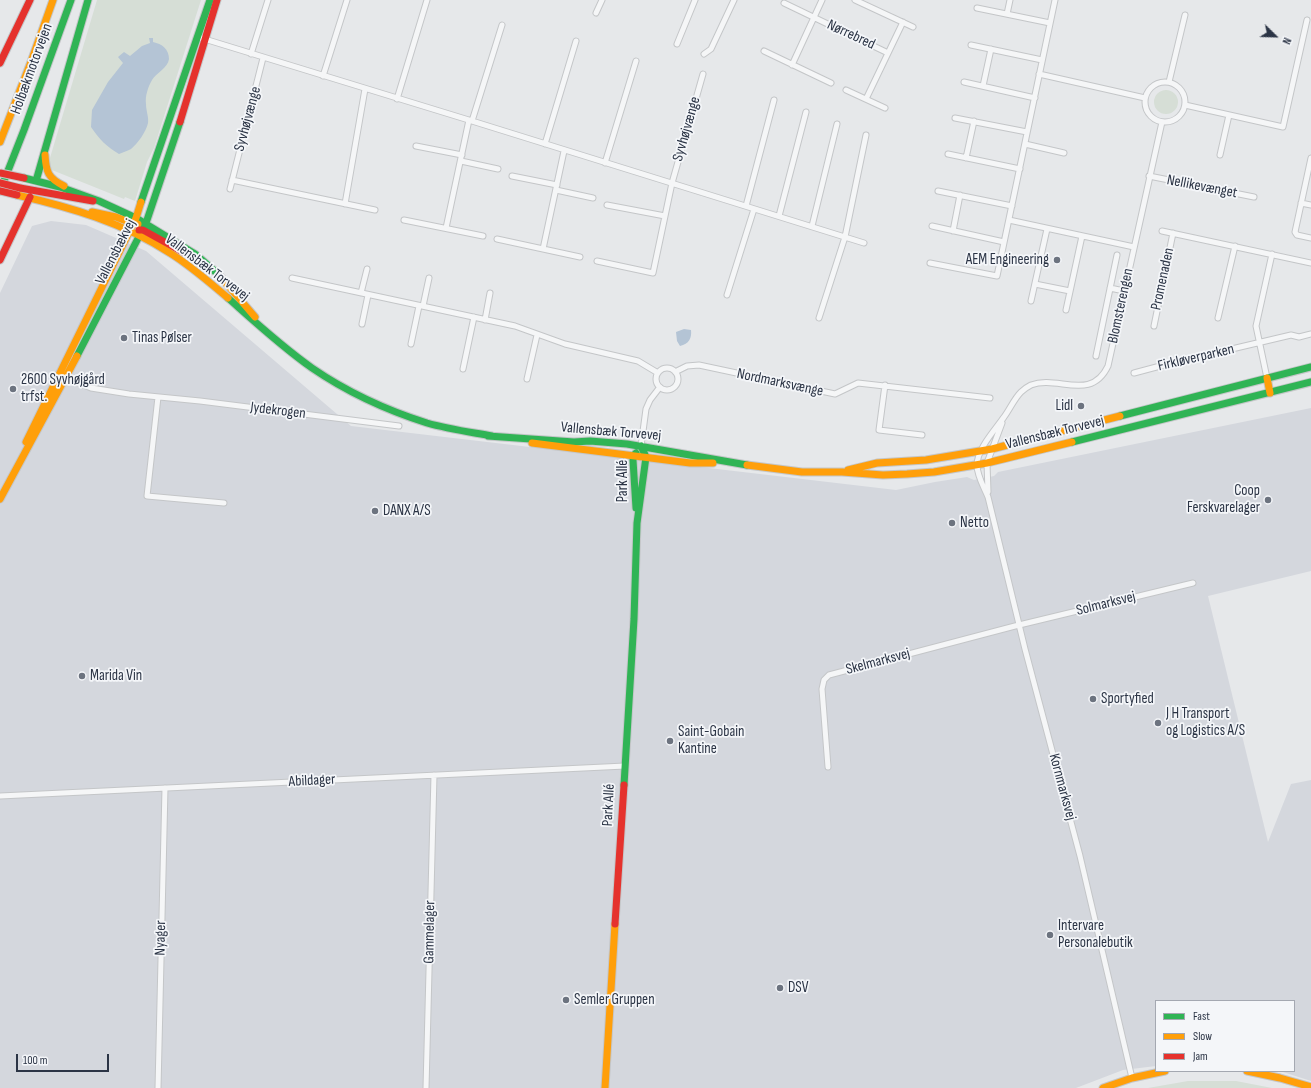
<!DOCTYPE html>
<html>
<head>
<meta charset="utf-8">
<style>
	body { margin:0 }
	#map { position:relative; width:1311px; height:1088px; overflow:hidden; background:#e6e8ea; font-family:"Sofia Sans Condensed",sans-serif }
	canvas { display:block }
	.legend { position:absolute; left:1155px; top:1000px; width:140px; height:72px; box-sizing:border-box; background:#f4f6f9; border:1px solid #a4a8b1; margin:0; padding:5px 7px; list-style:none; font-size:12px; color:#2b3445 }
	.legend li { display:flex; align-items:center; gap:8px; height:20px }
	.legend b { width:20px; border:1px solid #a4a8b1 }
	.north { position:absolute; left:1255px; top:16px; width:40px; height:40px; -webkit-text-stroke:3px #f4f6f9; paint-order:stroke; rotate:113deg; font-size:11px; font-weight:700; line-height:16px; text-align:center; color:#2b3445 }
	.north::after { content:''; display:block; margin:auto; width:14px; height:18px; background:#2b3445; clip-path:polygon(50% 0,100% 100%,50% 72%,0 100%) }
	.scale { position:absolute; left:16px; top:1054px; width:93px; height:18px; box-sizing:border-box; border:2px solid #2b3445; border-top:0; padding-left:5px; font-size:12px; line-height:14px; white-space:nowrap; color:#2b3445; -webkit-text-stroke:3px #f4f6f9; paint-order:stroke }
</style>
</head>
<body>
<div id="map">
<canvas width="1311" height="1088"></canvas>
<ul class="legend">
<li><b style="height:5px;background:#30b455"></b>Fast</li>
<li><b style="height:5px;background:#ff9f0a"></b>Slow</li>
<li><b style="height:5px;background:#e5322d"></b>Jam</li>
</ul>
<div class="north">N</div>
<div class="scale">100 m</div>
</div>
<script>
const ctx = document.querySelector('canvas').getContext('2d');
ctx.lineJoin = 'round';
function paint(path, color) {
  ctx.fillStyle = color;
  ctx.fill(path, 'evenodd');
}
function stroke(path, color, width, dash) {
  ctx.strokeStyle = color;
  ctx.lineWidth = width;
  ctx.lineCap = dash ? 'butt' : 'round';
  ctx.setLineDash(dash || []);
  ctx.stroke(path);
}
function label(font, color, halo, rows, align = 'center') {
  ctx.font = font + ' "Sofia Sans Condensed",sans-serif';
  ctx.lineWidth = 3.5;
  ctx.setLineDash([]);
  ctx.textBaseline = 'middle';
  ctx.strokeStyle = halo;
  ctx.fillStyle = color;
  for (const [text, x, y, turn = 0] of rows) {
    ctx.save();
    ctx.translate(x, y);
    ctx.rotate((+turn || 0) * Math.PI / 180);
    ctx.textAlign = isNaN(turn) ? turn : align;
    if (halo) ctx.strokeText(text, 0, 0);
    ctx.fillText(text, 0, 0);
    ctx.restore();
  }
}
paint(new Path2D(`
	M 51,221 L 86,225 L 146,251 L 351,426 L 896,490 L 935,482 L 967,477 L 974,480 L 994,476 L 998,472 L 1311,408 L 1311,571 L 1208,596 L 1268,842 L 1291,784 L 1311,780 L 1311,1081 L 1280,1071 L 1294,1071 L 1294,1001 L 1156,1001 L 1156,1066 L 1123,1070 L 1076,1088 L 0,1088 L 0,293 L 32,226 Z`), '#d4d7dd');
paint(new Path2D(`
	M 97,0 L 201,0 L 154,148 L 147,162 L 135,201 L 125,197 L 124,199 L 47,168 Z
	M1154 102a12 12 0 1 1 24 0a12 12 0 1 1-24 0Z
	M 1188,1081 L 1236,1081 L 1272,1088 L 1148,1088 Z`), '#d6ded6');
paint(new Path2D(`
	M 149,38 L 153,38 L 153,42 C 162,44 169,49 169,59 C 168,68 156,73 152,80 C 148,87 145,96 146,104 C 146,111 149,117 148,123 C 146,132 138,143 131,149 C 128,151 123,152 119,154 C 107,147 99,139 91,127 L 92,110 L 108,82 L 123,63 L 118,57 L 124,52 L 130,56 L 142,46 L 150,43 Z
	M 684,329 L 691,330 C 692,338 689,344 680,346 L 677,341 L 676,332 Z`), '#b4c4d5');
const street = new Path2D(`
	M 855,0 L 913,27
	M 784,3 L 888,53
	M 977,8 L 1050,23
	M 596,13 L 602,0
	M 1007,14 L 1010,0
	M 198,37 L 472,121 L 864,243
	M 677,44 L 695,0
	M 971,45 L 1042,60
	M 764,51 L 831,83
	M 251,54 L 268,0
	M 704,54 L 711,49 L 734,0
	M 792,65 L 822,0
	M 1039,74 L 1145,98
	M 323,76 L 347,0
	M1145 102a20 20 0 1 1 40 0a20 20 0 1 1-40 0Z
	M 964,82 L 1035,98
	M 1169,82 L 1185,15
	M 983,86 L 991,49
	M 846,90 L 885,108
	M 397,99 L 427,0
	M 866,99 L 903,22
	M 1185,105 L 1283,127 L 1307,20
	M 955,118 L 1027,132
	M 472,121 L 502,25
	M 545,144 L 576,41
	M 1025,144 L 1064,153
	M 416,146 L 462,155
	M 948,154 L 1020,169
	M 1220,155 L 1229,115
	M 966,158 L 974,121
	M 1311,158 L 1295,232 L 1297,235 L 1311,238
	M 461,161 L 498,169
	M 605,163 L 636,61
	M 512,176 L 557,185
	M 1149,176 L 1254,197
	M 232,180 L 375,210
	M 230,189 L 263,58
	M 556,190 L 593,198
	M 938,191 L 1012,206
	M 1301,203 L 1311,205
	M 345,204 L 365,89
	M 607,205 L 665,216
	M 746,206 L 774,100
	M 779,216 L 806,112
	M 404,220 L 483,236
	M 1009,220 L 1134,247
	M 812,226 L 837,124
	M 932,226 L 1004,242
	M 446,228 L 469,120
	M 953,231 L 960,195
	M 1162,231 L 1311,263
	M 497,239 L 580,257
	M 543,249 L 564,151
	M 597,261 L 653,273 L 672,183 L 703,74
	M 930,263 L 997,276 L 1055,0
	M 292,278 L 515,326 L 565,344 L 638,361 L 658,373
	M 1035,284 L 1070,291
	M 1110,288 L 1124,291
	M 361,293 L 367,269
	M 727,295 L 754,209
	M 1031,301 L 1047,229
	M 423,306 L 429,278
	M 1066,310 L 1082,236
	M 819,318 L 845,237 L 866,135
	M 1218,318 L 1235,246
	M 485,320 L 490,293
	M 362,324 L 368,295
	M 1154,326 L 1173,233
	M 411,344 L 419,306
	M 1096,356 L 1117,255
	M656 379a11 11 0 1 1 22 0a11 11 0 1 1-22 0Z
	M 463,369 L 474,317
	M 675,372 L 687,366 L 699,365 L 835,394 L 858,383 L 990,398
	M 1134,373 L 1164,365 L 1291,335 L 1299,337 L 1311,334
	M 64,377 L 91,388 L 129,394 L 200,401 L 399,426
	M 1267,378 L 1256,326 L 1272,254
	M 527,379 L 537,335
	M 885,385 L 879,430 L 922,435
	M 158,397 L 147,496 L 224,503
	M 641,446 L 646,409 L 650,400 L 660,387
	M 988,492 L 987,463 L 1002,423
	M 828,767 L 822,689 L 824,680 L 829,675 L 1015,626 L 1193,583
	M 0,796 L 625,766
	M 1132,1078 L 1080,856 L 1025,649 L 988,497 C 984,487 977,476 977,465 C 977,449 995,430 1004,417 C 1010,409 1014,399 1021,392 C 1024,389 1027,387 1031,385 C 1058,375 1091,402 1108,366 L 1162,122
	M 158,1088 L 165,788
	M 426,1088 L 434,775`);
const fast = new Path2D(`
	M 24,178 L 60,187 L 99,201 L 136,218 L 195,254 L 219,275
	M 36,181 L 88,0
	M 0,191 L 24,130 L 71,0
	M 141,202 L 210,0
	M 228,298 C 255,322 282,347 312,368 C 347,392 386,410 427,423 C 448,429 470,432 492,436
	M 77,356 L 146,223 L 180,122
	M 1120,416 L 1311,367
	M 488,436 L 574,442 L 590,441 L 627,444 L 747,465
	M 1072,442 L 1311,382
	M 636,453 L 634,455 L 633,460 L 636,508
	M 624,785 L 634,619 L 637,523 L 646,457 L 641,446`);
const slow = new Path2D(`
	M 0,142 L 31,62 L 53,0
	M 45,155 C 46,172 48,178 64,186
	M 17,195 C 70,207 124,223 170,253 C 191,266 209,282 228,298
	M 92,212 L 116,217 L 134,224 L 138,224
	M 219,275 L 255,317
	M 1267,378 L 1270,393
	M 26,442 L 136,218 L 141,202
	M 532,443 L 690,463 L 713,463
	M 747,465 L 802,472 L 842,472 L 883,475 L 907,474 L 934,472 L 987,463 L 1072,442
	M 848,470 L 877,463 L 926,460 L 992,449 L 1120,416
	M 0,499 L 77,356
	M 1247,1071 L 1280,1078 L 1311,1087
	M 605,1088 L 615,924
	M 1103,1088 L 1132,1078 L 1165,1071`);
const jam = new Path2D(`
	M 0,63 L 30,0
	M 180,122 L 217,0
	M 20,188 L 93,201
	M 139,230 L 143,230 L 190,256
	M 0,260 L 30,197
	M 615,924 L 624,785`);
stroke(street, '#c4c6c8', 7);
stroke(fast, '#c4c6c8', 9);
stroke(slow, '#c4c6c8', 9);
stroke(jam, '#c4c6c8', 9);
stroke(street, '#f5f6f7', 5);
stroke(fast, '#30b455', 7);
stroke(slow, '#ff9f0a', 7);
stroke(jam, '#e5322d', 7);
const jamBridge = new Path2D(`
	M 0,173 L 24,178
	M 0,183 L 20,188
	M 0,191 L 17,195`);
stroke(jamBridge, '#c4c6c8', 9, []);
stroke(jamBridge, '#e5322d', 7);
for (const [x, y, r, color] of [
	[1057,260,4,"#6c737f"],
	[124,338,4,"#6c737f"],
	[13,389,4,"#6c737f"],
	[1081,406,4,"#6c737f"],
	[1268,500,4,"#6c737f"],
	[375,511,4,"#6c737f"],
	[952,523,4,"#6c737f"],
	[82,676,4,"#6c737f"],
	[1093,699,4,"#6c737f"],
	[1158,723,4,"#6c737f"],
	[670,741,4,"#6c737f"],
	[1050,935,4,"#6c737f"],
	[780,988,4,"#6c737f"],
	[566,1000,4,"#6c737f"]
]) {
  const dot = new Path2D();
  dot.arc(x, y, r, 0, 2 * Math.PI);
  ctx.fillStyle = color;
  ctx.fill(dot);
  stroke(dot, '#f4f6f9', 1.5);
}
label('15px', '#2b3445', '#f4f6f9', [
	["Nørrebred",851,35,25],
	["Holbækmotorvejen",32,69,-70],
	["Syvhøjvænge",248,119,-75],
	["Syvhøjvænge",687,129,-74],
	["Nellikevænget",1202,187,11],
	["Vallensbækvej",116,252,-63],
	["Vallensbæk Torvevej",207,268,37],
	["Promenaden",1163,279,-78],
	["Blomsterengen",1121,306,-78],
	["Firkløverparken",1196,358,-13],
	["Nordmarksvænge",780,383,12],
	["Jydekrogen",278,411,7],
	["Vallensbæk Torvevej",611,432,5],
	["Vallensbæk Torvevej",1055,433,-14],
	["Park Allé",623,481,-90],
	["Solmarksvej",1106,604,-14],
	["Skelmarksvej",878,662,-15],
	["Abildager",312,781,-3],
	["Kornmarksvej",1062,787,75],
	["Park Allé",609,805,-87],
	["Gammelager",430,932,-89],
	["Nyager",161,938,-89]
]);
label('15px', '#2b3445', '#f4f6f9', [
	["AEM Engineering",1049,260,"right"],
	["Tinas Pølser",132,338],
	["2600 Syvhøjgård",21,380],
	["trfst.",21,397],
	["Lidl",1073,406,"right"],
	["Coop",1260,491,"right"],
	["Ferskvarelager",1260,508,"right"],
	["DANX A/S",383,511],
	["Netto",960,523],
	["Marida Vin",90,676],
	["Sportyfied",1101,699],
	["J H Transport",1166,714],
	["og Logistics A/S",1166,731],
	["Saint-Gobain",678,732],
	["Kantine",678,749],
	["Intervare",1058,926],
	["Personalebutik",1058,943],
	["DSV",788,988],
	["Semler Gruppen",574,1000]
], 'left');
</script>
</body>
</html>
